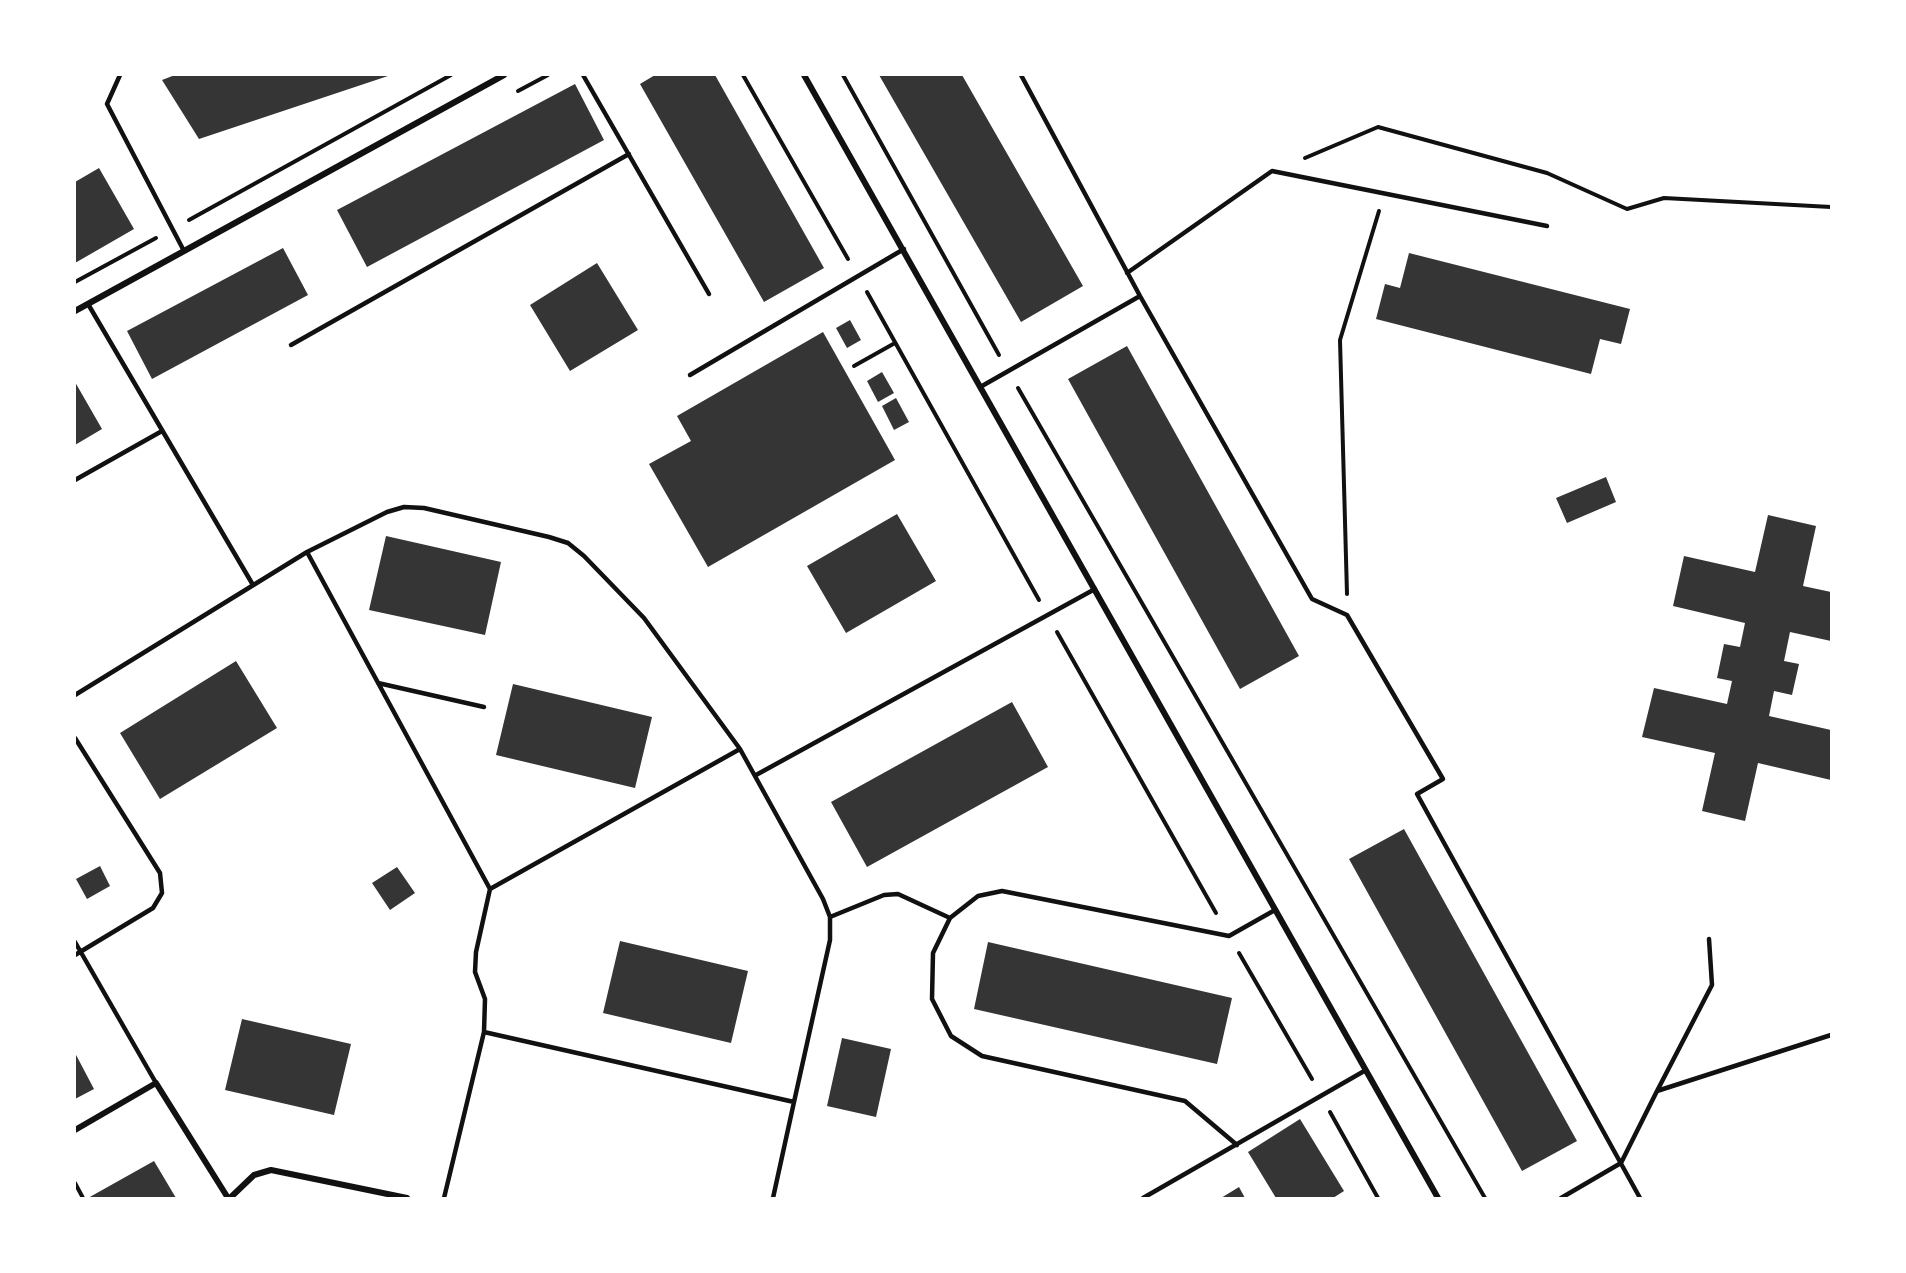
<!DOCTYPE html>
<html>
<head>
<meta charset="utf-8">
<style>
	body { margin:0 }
	#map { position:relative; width:1906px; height:1273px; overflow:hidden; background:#fff; font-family:"Source Serif 4",serif }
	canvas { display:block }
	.frame { position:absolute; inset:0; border:76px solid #fff; pointer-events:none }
</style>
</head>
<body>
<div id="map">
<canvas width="1906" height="1273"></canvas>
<div class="frame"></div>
</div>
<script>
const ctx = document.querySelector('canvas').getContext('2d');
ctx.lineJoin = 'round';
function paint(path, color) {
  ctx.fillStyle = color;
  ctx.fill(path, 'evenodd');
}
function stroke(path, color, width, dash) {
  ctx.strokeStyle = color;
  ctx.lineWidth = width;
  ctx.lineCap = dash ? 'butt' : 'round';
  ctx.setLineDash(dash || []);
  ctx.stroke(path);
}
paint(new Path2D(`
	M 175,75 L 391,75 L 199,139 L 162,80 Z
	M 655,75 L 715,75 L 824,268 L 764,302 L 640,84 Z
	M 879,75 L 962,75 L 1083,286 L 1021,322 Z
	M 575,84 L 604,140 L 367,267 L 337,210 Z
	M 99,168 L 134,229 L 75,263 L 75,182 Z
	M 283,248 L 308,295 L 152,379 L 127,331 Z
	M 1409,253 L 1630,309 L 1621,344 L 1600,339 L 1591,374 L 1376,319 L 1385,284 L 1400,288 Z
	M 597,263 L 638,330 L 570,371 L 530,305 Z
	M 850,320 L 861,340 L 847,348 L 836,328 Z
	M 823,332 L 895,460 L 708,567 L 649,464 L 691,441 L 677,416 Z
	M 1127,346 L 1299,656 L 1240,689 L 1068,379 Z
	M 882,372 L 894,393 L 878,402 L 867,381 Z
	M 75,382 L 102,429 L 75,445 Z
	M 896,398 L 909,422 L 894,430 L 882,406 Z
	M 1606,477 L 1616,502 L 1567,523 L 1556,498 Z
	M 897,514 L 936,581 L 846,633 L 807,566 Z
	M 1768,515 L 1816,526 L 1803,586 L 1831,592 L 1831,641 L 1790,632 L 1784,661 L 1799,664 L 1792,695 L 1774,691 L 1769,716 L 1831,730 L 1831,780 L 1758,763 L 1745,821 L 1702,811 L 1715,753 L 1642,737 L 1654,688 L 1727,704 L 1732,681 L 1717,678 L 1724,644 L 1740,647 L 1745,623 L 1673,606 L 1684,556 L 1755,572 Z
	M 386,536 L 501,562 L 485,635 L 369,610 Z
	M 236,661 L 277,728 L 160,799 L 120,733 Z
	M 513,684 L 652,717 L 635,788 L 496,755 Z
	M 1012,702 L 1048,767 L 867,867 L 831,802 Z
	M 1404,829 L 1577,1141 L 1522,1171 L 1349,859 Z
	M 100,866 L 110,886 L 87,899 L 76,879 Z
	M 397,867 L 415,893 L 390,910 L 372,883 Z
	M 620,941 L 748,971 L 731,1043 L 603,1013 Z
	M 988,942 L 1232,998 L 1217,1064 L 974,1009 Z
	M 242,1019 L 351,1044 L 334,1115 L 225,1090 Z
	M 842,1038 L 891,1049 L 876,1117 L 827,1106 Z
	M 75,1053 L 94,1089 L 75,1099 Z
	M 1300,1119 L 1344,1191 L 1333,1198 L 1276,1198 L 1248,1152 Z
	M 154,1161 L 176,1198 L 88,1198 Z
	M 1239,1187 L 1245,1198 L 1221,1198 Z`), '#353535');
stroke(new Path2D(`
	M 743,75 L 848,259
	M 843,75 L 999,355
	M 518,91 L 548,75
	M 1305,158 L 1378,127 L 1547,173 L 1627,209 L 1664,198 L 1831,207
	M 189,220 L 451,75
	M 75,282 L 156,238
	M 867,292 L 1039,600
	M 854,366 L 895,343
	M 1018,388 L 1485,1198
	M 1347,594 L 1340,340 L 1379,211
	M 1057,632 L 1216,913
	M 1239,953 L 1312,1079
	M 1330,1112 L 1378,1198
	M 75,1183 L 83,1198`), '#111', 4);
stroke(new Path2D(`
	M 120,75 L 107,104 L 184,251
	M 583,75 L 709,294
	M 1021,75 L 1140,296 L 1312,599 L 1347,615 L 1443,779 L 1417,794 L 1640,1198
	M 1127,273 L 1272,171 L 1547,226
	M 88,304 L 253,585
	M 291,345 L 629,154
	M 690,375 L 904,249
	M 982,386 L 1140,296
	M 75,480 L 162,431
	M 307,552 L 490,889 L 476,952 L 475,972 L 485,999 L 484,1032 L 444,1198
	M 378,683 L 484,707
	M 75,695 L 307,552 L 387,512 L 404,507 L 424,508 L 549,537 L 568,543 L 584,556 L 644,618 L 740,749 L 823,899 L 830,917 L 830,940 L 794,1102
	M 75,738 L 160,873 L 162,893 L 153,908 L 75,955
	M 756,775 L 1095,589
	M 490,889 L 740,749
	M 830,917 L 884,895 L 898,894 L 950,918
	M 75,942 L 156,1083
	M 484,1032 L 794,1102 L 773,1198
	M 1657,1091 L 1712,985 L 1709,939
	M 1237,1145 L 1185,1101 L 982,1056 L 951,1036 L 932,999 L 933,953 L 950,918 L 978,896 L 1002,891 L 1229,936 L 1275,910
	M 1143,1198 L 1366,1070
	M 1561,1198 L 1621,1163 L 1657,1091 L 1831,1035`), '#111', 4.5);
stroke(new Path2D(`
	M 804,75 L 1438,1198
	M 75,311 L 504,75
	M 75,1130 L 156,1083 L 228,1198
	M 230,1198 L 254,1175 L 271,1170 L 407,1198`), '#111', 6);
</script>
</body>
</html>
